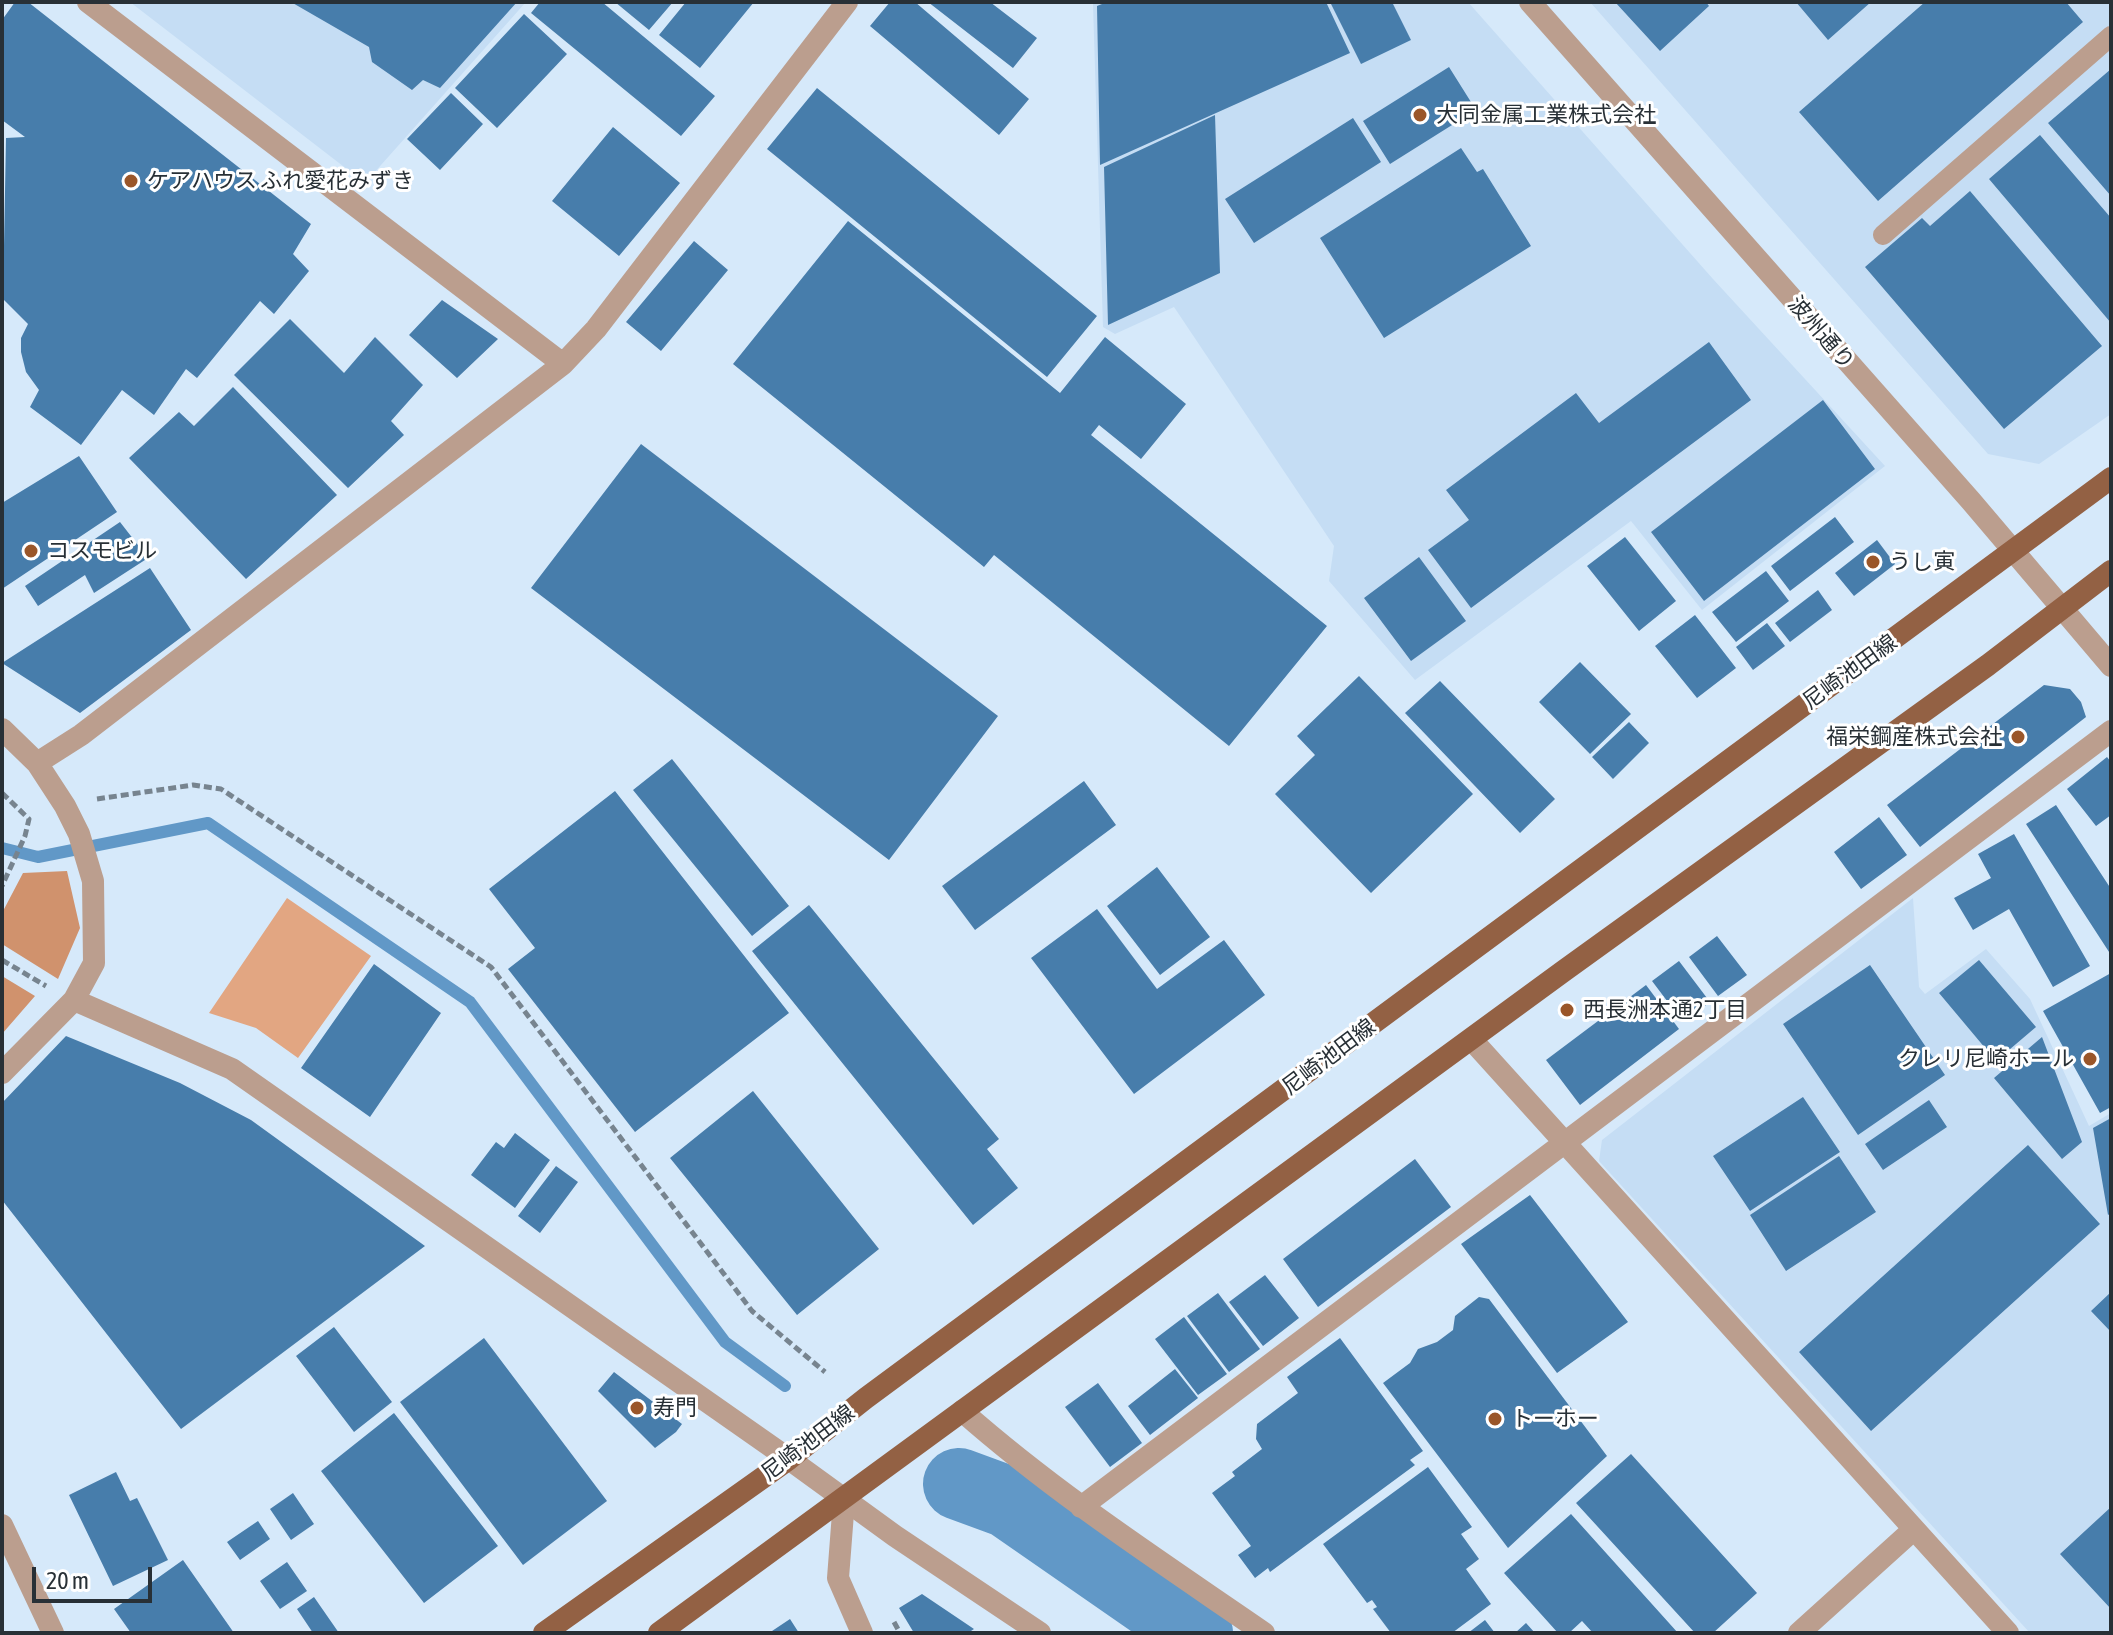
<!DOCTYPE html>
<html>
<head>
<meta charset="utf-8">
<style>
	body { margin:0 }
	#map { position:relative; width:2113px; height:1635px; overflow:hidden; background:#d6e9fa; font-family:"Asap Condensed",sans-serif }
	canvas { display:block }
	.frame { position:absolute; inset:0; border:4px solid #283036; pointer-events:none }
	.scale { position:absolute; left:32px; top:1567px; width:120px; height:36px; box-sizing:border-box; border:4px solid #283036; border-top:0; padding-left:10px; font-size:24px; line-height:28px; white-space:nowrap; color:#283036; -webkit-text-stroke:6px #fff; paint-order:stroke }
</style>
</head>
<body>
<div id="map">
<canvas width="2113" height="1635"></canvas>
<div class="frame"></div>
<div class="scale">20 m</div>
</div>
<script>
const ctx = document.querySelector('canvas').getContext('2d');
ctx.lineJoin = 'round';
function paint(path, color) {
  ctx.fillStyle = color;
  ctx.fill(path, 'evenodd');
}
function stroke(path, color, width, dash) {
  ctx.strokeStyle = color;
  ctx.lineWidth = width;
  ctx.lineCap = dash ? 'butt' : 'round';
  ctx.setLineDash(dash || []);
  ctx.stroke(path);
}
function label(font, color, halo, rows, align = 'center') {
  ctx.font = font + ' "Asap Condensed","Noto Sans JP",sans-serif';
  ctx.lineWidth = 6;
  ctx.setLineDash([]);
  ctx.textBaseline = 'middle';
  ctx.strokeStyle = halo;
  ctx.fillStyle = color;
  for (const [text, x, y, turn = 0] of rows) {
    ctx.save();
    ctx.translate(x, y);
    ctx.rotate((+turn || 0) * Math.PI / 180);
    ctx.textAlign = isNaN(turn) ? turn : align;
    if (halo) ctx.strokeText(text, 0, 0);
    ctx.fillText(text, 0, 0);
    ctx.restore();
  }
}
paint(new Path2D(`
	M 130,2 L 526,2 L 365,183 Z
	M 1097,2 L 1468,2 L 1713,279 L 1885,466 L 1702,610 L 1631,521 L 1415,680 L 1329,581 L 1334,546 L 1174,307 L 1115,334 L 1103,327 L 1093,4 Z
	M 1590,2 L 2111,2 L 2111,414 L 2039,464 L 1988,454 Z
	M 1913,898 L 1919,987 L 1925,994 L 1986,949 L 2030,999 L 2089,1126 L 2111,1113 L 2111,1633 L 2030,1633 L 1599,1161 L 1602,1140 Z`), '#c5ddf4');
paint(new Path2D(`
	M 287,898 L 371,956 L 298,1058 L 256,1028 L 209,1013 Z`), '#e2a682');
paint(new Path2D(`
	M 67,871 L 80,928 L 58,979 L 2,944 L 2,913 L 23,873 Z
	M 2,976 L 35,996 L 2,1034 Z`), '#d0926d');
stroke(new Path2D(`
	M 2,848 L 38,857 L 208,823 L 470,1002 L 725,1342 L 785,1386`), '#6198c7', 12);
stroke(new Path2D(`
	M 959,1484 L 1008,1502 L 1197,1633`), '#6198c7', 72);
paint(new Path2D(`
	M 15,2 L 28,2 L 311,224 L 293,254 L 309,271 L 274,314 L 260,301 L 197,378 L 186,369 L 154,415 L 122,390 L 81,445 L 30,407 L 39,390 L 26,372 L 21,352 L 21,338 L 28,324 L 3,299 L 6,138 L 25,137 L 2,120 L 2,20 Z
	M 291,2 L 517,2 L 440,88 L 423,80 L 412,90 L 372,62 L 369,47 Z
	M 540,2 L 602,2 L 715,96 L 681,136 L 531,13 Z
	M 615,2 L 673,2 L 649,30 Z
	M 686,2 L 754,2 L 700,68 L 659,35 Z
	M 890,2 L 915,2 L 1029,99 L 999,135 L 870,26 Z
	M 928,2 L 990,2 L 1037,38 L 1013,68 Z
	M 1107,2 L 1326,2 L 1350,53 L 1100,165 L 1097,6 Z
	M 1330,2 L 1392,2 L 1411,40 L 1361,64 Z
	M 1615,2 L 1706,2 L 1709,6 L 1660,51 Z
	M 1796,2 L 1871,2 L 1828,40 Z
	M 1925,2 L 2066,2 L 2083,22 L 1878,201 L 1799,112 Z
	M 524,14 L 567,54 L 497,128 L 455,88 Z
	M 1449,67 L 1476,110 L 1390,164 L 1363,121 Z
	M 2111,69 L 2111,196 L 2048,123 Z
	M 817,88 L 1097,316 L 1047,377 L 767,149 Z
	M 451,93 L 483,124 L 440,170 L 407,139 Z
	M 1215,115 L 1220,273 L 1108,325 L 1104,167 Z
	M 1353,118 L 1381,162 L 1254,243 L 1225,199 Z
	M 613,127 L 680,183 L 619,256 L 552,201 Z
	M 2040,135 L 2111,218 L 2111,323 L 1989,179 Z
	M 1461,148 L 1477,172 L 1483,169 L 1531,246 L 1384,338 L 1320,238 Z
	M 1970,191 L 2102,346 L 2004,429 L 1865,267 L 1922,218 L 1930,226 Z
	M 848,221 L 1060,393 L 1105,337 L 1186,404 L 1141,459 L 1099,425 L 1091,435 L 1327,626 L 1229,746 L 994,555 L 984,567 L 733,364 Z
	M 694,241 L 728,270 L 661,351 L 626,322 Z
	M 442,300 L 498,339 L 457,378 L 409,335 Z
	M 290,319 L 344,373 L 375,337 L 423,385 L 391,421 L 404,435 L 348,488 L 234,375 Z
	M 1709,342 L 1751,400 L 1471,608 L 1428,550 L 1469,520 L 1446,490 L 1576,393 L 1599,423 Z
	M 233,387 L 337,495 L 246,579 L 129,458 L 179,412 L 194,426 Z
	M 1823,400 L 1875,469 L 1704,601 L 1651,532 Z
	M 641,444 L 998,716 L 889,860 L 531,588 Z
	M 79,456 L 117,512 L 2,589 L 2,503 Z
	M 1835,517 L 1854,542 L 1790,591 L 1771,566 Z
	M 120,522 L 148,558 L 94,593 L 85,575 L 38,606 L 25,586 Z
	M 1625,537 L 1676,601 L 1639,631 L 1587,566 Z
	M 1877,540 L 1895,564 L 1854,596 L 1835,573 Z
	M 1419,557 L 1466,621 L 1411,661 L 1364,598 Z
	M 150,568 L 191,630 L 80,713 L 2,663 Z
	M 1766,571 L 1789,601 L 1736,642 L 1712,612 Z
	M 1818,590 L 1832,610 L 1790,642 L 1775,623 Z
	M 1695,615 L 1736,668 L 1697,698 L 1655,646 Z
	M 1767,623 L 1785,646 L 1753,670 L 1736,647 Z
	M 1580,662 L 1631,714 L 1590,754 L 1539,702 Z
	M 1359,676 L 1473,794 L 1371,893 L 1275,794 L 1315,755 L 1297,736 Z
	M 1440,681 L 1555,799 L 1520,833 L 1405,713 Z
	M 2044,685 L 2070,689 L 2081,702 L 2086,717 L 1920,847 L 1887,805 Z
	M 1629,722 L 1649,743 L 1613,779 L 1592,757 Z
	M 2107,757 L 2111,762 L 2111,815 L 2096,826 L 2067,789 Z
	M 672,759 L 789,906 L 752,936 L 633,790 Z
	M 1084,781 L 1116,825 L 975,930 L 942,886 Z
	M 615,791 L 789,1013 L 635,1132 L 508,969 L 535,948 L 489,889 Z
	M 2056,805 L 2111,889 L 2111,955 L 2026,824 Z
	M 1879,817 L 1907,855 L 1861,889 L 1834,852 Z
	M 2014,834 L 2090,966 L 2053,987 L 2009,909 L 1973,930 L 1954,898 L 1991,878 L 1978,854 Z
	M 1157,867 L 1210,937 L 1160,975 L 1107,906 Z
	M 809,905 L 999,1139 L 987,1149 L 1018,1188 L 973,1225 L 752,951 Z
	M 1097,909 L 1157,989 L 1224,940 L 1265,995 L 1134,1094 L 1031,958 Z
	M 1717,936 L 1747,975 L 1718,996 L 1689,957 Z
	M 1979,960 L 2036,1027 L 1996,1061 L 1939,993 Z
	M 1679,961 L 1710,1002 L 1683,1022 L 1652,981 Z
	M 374,964 L 441,1013 L 370,1117 L 301,1068 Z
	M 1870,965 L 1945,1075 L 1858,1135 L 1783,1024 Z
	M 2111,973 L 2111,1107 L 2100,1113 L 2043,1011 Z
	M 1646,985 L 1679,1029 L 1580,1105 L 1546,1060 Z
	M 66,1036 L 180,1083 L 251,1120 L 425,1246 L 181,1429 L 2,1200 L 2,1103 Z
	M 2042,1037 L 2082,1142 L 2062,1159 L 1994,1078 Z
	M 753,1091 L 879,1249 L 797,1315 L 670,1158 Z
	M 1803,1097 L 1840,1152 L 1750,1211 L 1713,1156 Z
	M 1929,1100 L 1947,1127 L 1883,1170 L 1865,1144 Z
	M 2111,1118 L 2111,1213 L 2108,1215 L 2093,1128 Z
	M 515,1133 L 550,1160 L 515,1208 L 471,1175 L 496,1142 L 504,1148 Z
	M 2028,1145 L 2100,1224 L 1871,1431 L 1799,1352 Z
	M 1839,1156 L 1876,1212 L 1786,1271 L 1750,1215 Z
	M 1415,1159 L 1451,1207 L 1318,1307 L 1283,1259 Z
	M 556,1166 L 578,1182 L 540,1233 L 518,1216 Z
	M 1530,1195 L 1628,1322 L 1557,1373 L 1461,1244 Z
	M 1265,1275 L 1299,1318 L 1263,1346 L 1229,1302 Z
	M 2111,1292 L 2111,1332 L 2091,1311 Z
	M 1218,1293 L 1260,1349 L 1229,1372 L 1187,1316 Z
	M 1479,1297 L 1489,1299 L 1607,1456 L 1508,1548 L 1383,1383 L 1410,1363 L 1418,1349 L 1437,1342 L 1453,1330 L 1455,1316 Z
	M 1184,1317 L 1227,1374 L 1198,1395 L 1155,1339 Z
	M 334,1327 L 392,1402 L 354,1432 L 296,1356 Z
	M 484,1338 L 607,1501 L 523,1565 L 400,1402 Z
	M 1340,1338 L 1423,1451 L 1410,1460 L 1415,1465 L 1270,1572 L 1268,1568 L 1255,1578 L 1238,1555 L 1251,1546 L 1212,1493 L 1235,1476 L 1232,1472 L 1262,1449 L 1256,1439 L 1257,1424 L 1298,1393 L 1287,1377 Z
	M 1175,1369 L 1198,1398 L 1150,1435 L 1128,1406 Z
	M 614,1372 L 682,1424 L 676,1432 L 655,1448 L 598,1391 Z
	M 1098,1383 L 1142,1443 L 1110,1467 L 1065,1407 Z
	M 394,1413 L 498,1546 L 424,1603 L 321,1471 Z
	M 1631,1454 L 1757,1593 L 1713,1633 L 1695,1633 L 1576,1503 Z
	M 1428,1467 L 1472,1527 L 1461,1534 L 1479,1559 L 1466,1569 L 1491,1604 L 1452,1633 L 1391,1633 L 1373,1609 L 1377,1607 L 1372,1600 L 1367,1603 L 1323,1544 Z
	M 116,1472 L 130,1501 L 137,1498 L 168,1560 L 113,1586 L 69,1495 Z
	M 293,1493 L 314,1524 L 291,1540 L 270,1509 Z
	M 2111,1507 L 2111,1609 L 2060,1554 Z
	M 1571,1514 L 1678,1633 L 1593,1633 L 1582,1621 L 1569,1633 L 1558,1633 L 1504,1573 Z
	M 258,1521 L 270,1539 L 240,1560 L 227,1542 Z
	M 183,1560 L 234,1633 L 131,1633 L 114,1609 Z
	M 287,1562 L 307,1591 L 280,1609 L 260,1581 Z
	M 922,1594 L 974,1629 L 968,1633 L 914,1633 L 899,1608 Z
	M 314,1597 L 339,1633 L 313,1633 L 297,1609 Z
	M 790,1619 L 799,1633 L 769,1633 Z
	M 1485,1620 L 1495,1633 L 1468,1633 Z
	M 1526,1623 L 1535,1633 L 1515,1633 Z`), '#477dab');
stroke(new Path2D(`
	M 2,793 L 29,819 L 25,836 L 2,886
	M 97,799 L 193,785 L 221,789 L 491,967 L 752,1311 L 825,1372
	M 2,960 L 46,986
	M 894,1622 L 900,1633`), '#77848f', 5, [8, 4]);
stroke(new Path2D(`
	M 1883,235 L 2111,36`), '#bb9e8e', 20);
stroke(new Path2D(`
	M 88,2 L 563,364
	M 2,729 L 37,763 L 65,806 L 79,834 L 93,881 L 94,963 L 74,1000 L 2,1073
	M 37,763 L 81,735 L 563,364 L 596,329 L 847,2
	M 74,1000 L 232,1069 L 789,1459
	M 1472,1040 L 2008,1633
	M 962,1411 C 1056,1494 1161,1562 1264,1633
	M 844,1500 L 838,1578 L 862,1633
	M 1081,1507 L 2111,731
	M 2,1525 L 53,1633
	M 1799,1633 L 1913,1530`), '#bb9e8e', 22);
stroke(new Path2D(`
	M 1530,2 L 1971,501 L 2111,666
	M 789,1459 L 895,1536 L 1040,1633`), '#bb9e8e', 22);
stroke(new Path2D(`
	M 544,1633 L 789,1459 L 866,1398 L 2111,478
	M 659,1633 L 1565,970 L 1988,665 L 2111,571`), '#936144', 22);
for (const [x, y, r, color] of [
	[1420,115,8,"#9a5629"],
	[131,181,8,"#9a5629"],
	[31,551,8,"#9a5629"],
	[1873,562,8,"#9a5629"],
	[2018,737,8,"#9a5629"],
	[1567,1010,8,"#9a5629"],
	[2090,1059,8,"#9a5629"],
	[637,1408,8,"#9a5629"],
	[1495,1419,8,"#9a5629"]
]) {
  const dot = new Path2D();
  dot.arc(x, y, r, 0, 2 * Math.PI);
  ctx.fillStyle = color;
  ctx.fill(dot);
  stroke(dot, '#fff', 3);
}
label('22px', '#283036', '#fff', [
	["大同金属工業株式会社",1436,115],
	["ケアハウス ふれ愛花みずき",147,181],
	["コスモビル",47,551],
	["うし寅",1889,562],
	["福栄鋼産株式会社",2002,737,"right"],
	["西長洲本通2丁目",1583,1010],
	["クレリ尼崎ホール",2074,1059,"right"],
	["寿門",653,1408],
	["トーホー",1511,1419]
], 'left');
label('22px', '#283036', '#fff', [
	["波州通り",1821,333,49],
	["尼崎池田線",1850,672,-36],
	["尼崎池田線",1329,1057,-37],
	["尼崎池田線",808,1443,-37]
]);
</script>
</body>
</html>
